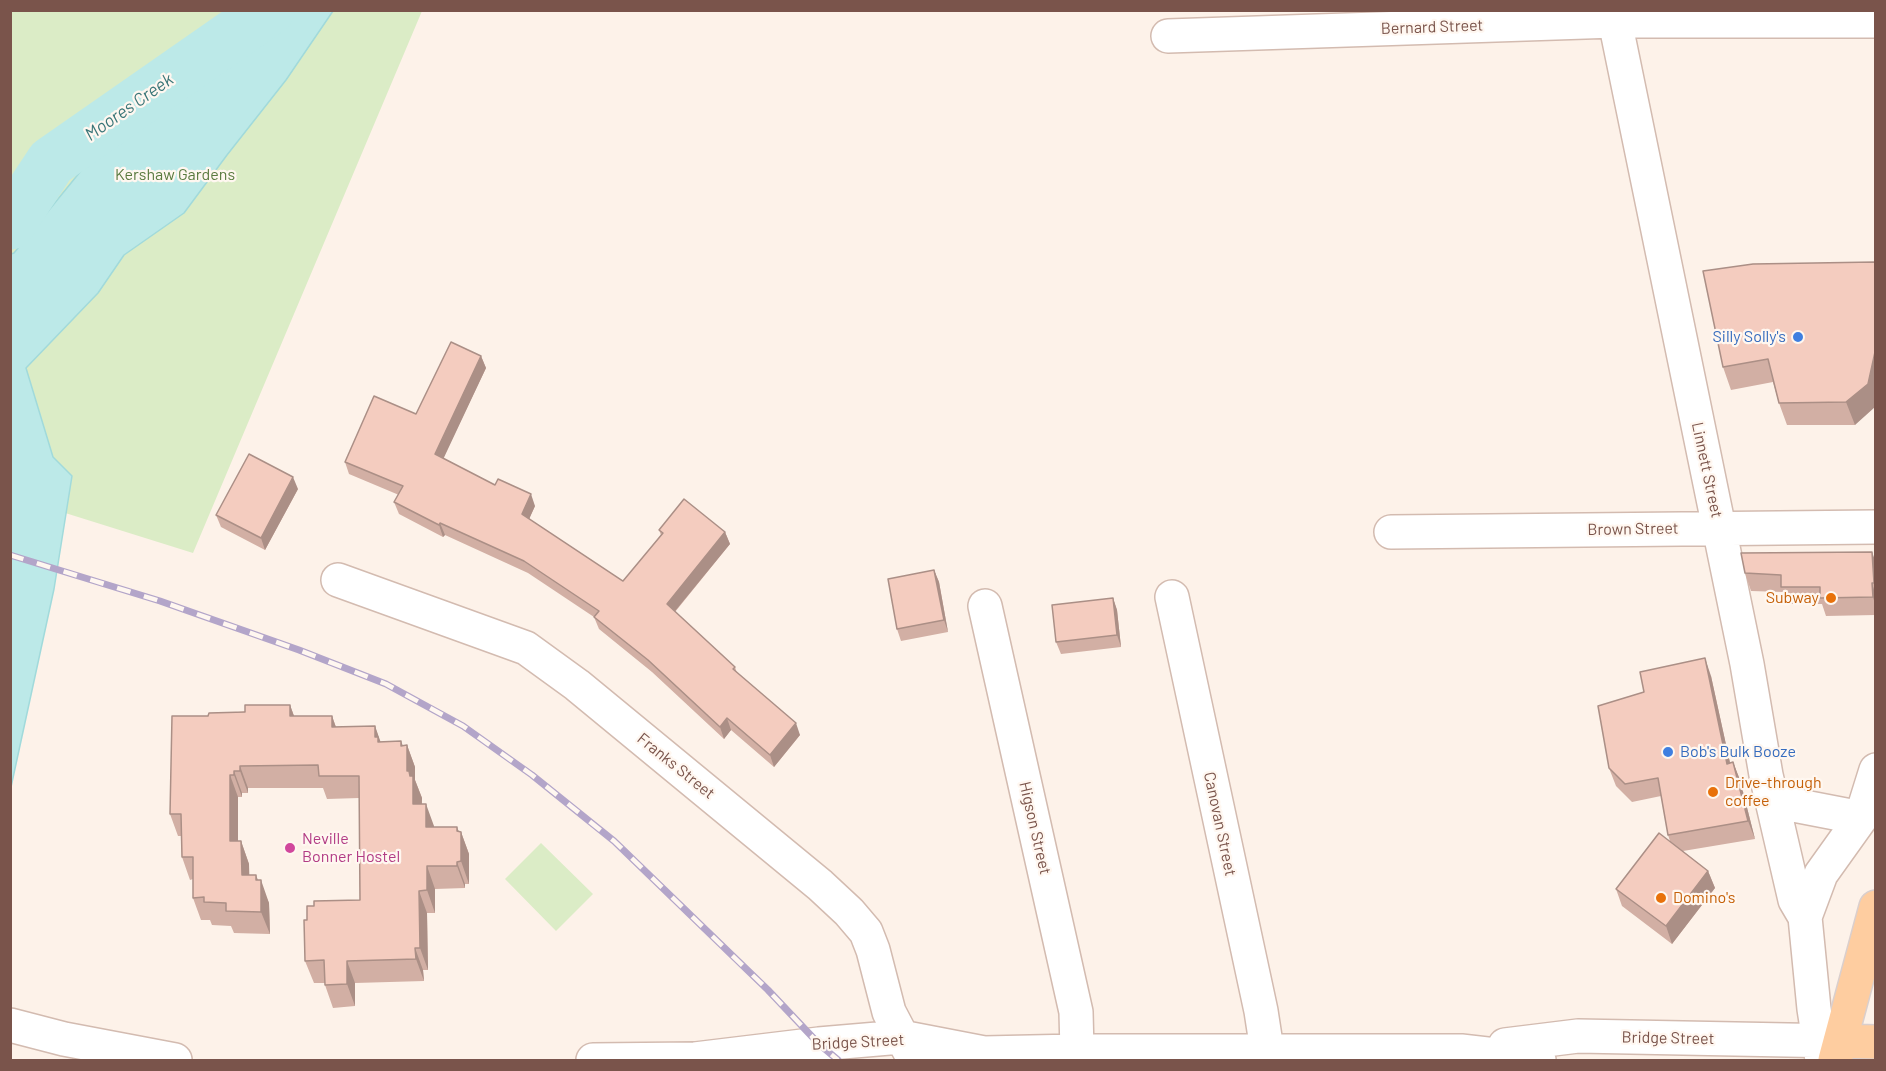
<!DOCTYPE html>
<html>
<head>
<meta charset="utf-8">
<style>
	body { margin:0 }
	#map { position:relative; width:1886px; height:1071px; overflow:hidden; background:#fdf2e9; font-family:Barlow,sans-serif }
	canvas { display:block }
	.frame { position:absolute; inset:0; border:12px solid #7a544b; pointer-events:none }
</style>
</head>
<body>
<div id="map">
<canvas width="1886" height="1071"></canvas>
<div class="frame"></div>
</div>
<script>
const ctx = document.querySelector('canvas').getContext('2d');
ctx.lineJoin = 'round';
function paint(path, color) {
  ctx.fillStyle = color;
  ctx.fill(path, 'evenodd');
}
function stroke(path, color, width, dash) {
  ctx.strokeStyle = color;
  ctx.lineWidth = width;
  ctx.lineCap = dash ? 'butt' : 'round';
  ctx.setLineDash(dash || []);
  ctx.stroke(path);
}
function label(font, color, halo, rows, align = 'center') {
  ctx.font = font + ' Barlow,sans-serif';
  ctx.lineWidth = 4.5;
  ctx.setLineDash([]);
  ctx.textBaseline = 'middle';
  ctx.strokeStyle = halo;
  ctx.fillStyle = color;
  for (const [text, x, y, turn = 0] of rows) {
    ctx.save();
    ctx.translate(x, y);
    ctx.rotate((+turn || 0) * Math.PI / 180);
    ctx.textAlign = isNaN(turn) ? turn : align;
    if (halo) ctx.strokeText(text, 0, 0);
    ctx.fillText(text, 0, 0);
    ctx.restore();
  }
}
paint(new Path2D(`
	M 11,11 L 422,11 L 193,553 L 11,496 Z
	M 541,843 L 593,894 L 556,931 L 505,879 Z`), '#dbecc6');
const water = new Path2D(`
	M 230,11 L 333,11 L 286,80 L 227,155 L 184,213 L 124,255 L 98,293 L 26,368 L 53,457 L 72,476 L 54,589 L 11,787 L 11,254 L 14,253 L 80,172 Z`);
paint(water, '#bce9e8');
stroke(water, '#a1dadb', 1.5);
stroke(new Path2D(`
	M 10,224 L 51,162 L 269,10`), '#bce9e8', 51);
const minor = new Path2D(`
	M 1615,21 L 1747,664 L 1766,775 L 1795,900 L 1805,917
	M 1168,36 L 1615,21 L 1876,21
	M 1391,532 L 1876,527
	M 338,580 L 526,648 L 577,685 L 820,885 L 849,912 L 866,932 L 873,950 L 889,1012 L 911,1054
	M 1172,597 L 1261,1011 L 1267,1050
	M 985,606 L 1076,1012 L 1077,1051
	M 1773,801 L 1861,818
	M 10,1025 L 64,1039 L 175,1060
	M 1505,1045 L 1578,1036 L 1840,1041
	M 593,1060 L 695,1059 L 819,1044 L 901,1037 L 984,1053 L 1077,1051 L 1461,1051 L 1539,1060
	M 1822,1060 L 1814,1009 L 1805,917 L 1821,874 L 1861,818 L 1876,770`);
const major = new Path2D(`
	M 1840,1041 L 1876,1042
	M 1835,1060 L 1876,907`);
stroke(minor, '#d3bbb0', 36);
stroke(major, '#dacfcd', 36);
stroke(minor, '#fff', 33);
stroke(major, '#fecda0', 33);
const rail = new Path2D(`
	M 10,555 L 160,601 L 299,650 L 386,684 L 463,726 L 532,775 L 614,841 L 768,990 L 819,1044 L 838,1060`);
stroke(rail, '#b3a5c9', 7);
stroke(rail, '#fff7f0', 4.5, [14]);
paint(new Path2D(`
	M 1875,262 L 1855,425 L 1787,425 L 1779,403 L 1773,382 L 1731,390 L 1723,367 Z
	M 481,356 L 486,368 L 443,458 L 535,506 L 529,519 L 623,581 L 661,535 L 659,530 L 725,532 L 730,544 L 675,612 L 735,667 L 737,673 L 800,735 L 774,767 L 731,730 L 724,739 L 652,672 L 599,629 L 594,617 L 528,573 L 445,535 L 443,537 L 399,514 L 394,502 L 399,495 L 349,474 L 345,462 L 416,414 Z
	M 298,489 L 265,550 L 221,527 L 216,515 Z
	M 1875,560 L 1875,615 L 1826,616 L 1822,604 L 1787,604 L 1783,592 L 1751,591 L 1745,573 Z
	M 934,570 L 939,582 L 948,632 L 901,641 L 897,629 Z
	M 1113,598 L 1117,610 L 1121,647 L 1061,654 L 1056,642 Z
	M 1711,676 L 1730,763 L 1733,762 L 1740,780 L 1755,839 L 1683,851 L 1708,871 L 1715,888 L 1672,944 L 1622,906 L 1616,889 L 1670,841 L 1668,835 L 1661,796 L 1632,802 L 1616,786 L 1609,768 Z
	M 290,705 L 294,716 L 332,716 L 336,727 L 375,726 L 380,742 L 403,745 L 407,745 L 415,767 L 415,780 L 422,798 L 422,804 L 434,827 L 461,832 L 469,854 L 469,884 L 465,884 L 465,888 L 435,889 L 435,913 L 427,913 L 428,970 L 423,970 L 424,981 L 355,983 L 355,1006 L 333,1008 L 325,985 L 325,983 L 314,983 L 305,961 L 307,920 L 314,906 L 360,900 L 359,798 L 327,799 L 323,788 L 248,788 L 248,793 L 242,793 L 242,797 L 238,797 L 238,841 L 241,841 L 249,864 L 249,875 L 258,880 L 269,903 L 270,934 L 234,933 L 231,926 L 212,925 L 210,920 L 201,920 L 193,898 L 193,879 L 190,880 L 182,857 L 181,836 L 178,836 L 170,814 L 208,716 Z`), '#d2afa4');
paint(new Path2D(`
	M 1875,352 L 1875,407 L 1855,425 L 1846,402 Z
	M 481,356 L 486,368 L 440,466 L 435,454 Z
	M 293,477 L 298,489 L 265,550 L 261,538 Z
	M 531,494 L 535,506 L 526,526 L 522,514 Z
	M 440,523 L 445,535 L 443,537 L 439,525 Z
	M 725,532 L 730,544 L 671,616 L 667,604 Z
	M 1872,552 L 1875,560 L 1875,589 L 1874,583 Z
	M 934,570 L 939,582 L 948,632 L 944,620 Z
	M 1872,583 L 1875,593 L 1875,604 L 1873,597 Z
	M 1113,598 L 1117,610 L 1121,647 L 1117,635 Z
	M 1705,658 L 1711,676 L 1734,781 L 1727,764 Z
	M 290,705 L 298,727 L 290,716 Z
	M 332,716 L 340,739 L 332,727 Z
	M 727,718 L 731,730 L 724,739 L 720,727 Z
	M 796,723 L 800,735 L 774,767 L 770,755 Z
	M 375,726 L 387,760 L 375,737 Z
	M 401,741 L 407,756 L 407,745 L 415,767 L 415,780 L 422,798 L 421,826 L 413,804 L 407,771 L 401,746 Z
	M 1733,762 L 1740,780 L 1755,839 L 1748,821 Z
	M 240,766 L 248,788 L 248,793 L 240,771 Z
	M 234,771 L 242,793 L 242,797 L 234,775 Z
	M 230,775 L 238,797 L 238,864 L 230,841 Z
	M 426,804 L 434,826 L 434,850 L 426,827 Z
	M 457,827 L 461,837 L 461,832 L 469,854 L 469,884 L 461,861 L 457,831 Z
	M 241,841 L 249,864 L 250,898 L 242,875 Z
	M 457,862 L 465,884 L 465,888 L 457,866 Z
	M 427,866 L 435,889 L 435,913 L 427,890 Z
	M 1708,871 L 1715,888 L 1672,944 L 1666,926 Z
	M 256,875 L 261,888 L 261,880 L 269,903 L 270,934 L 261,912 L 256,880 Z
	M 419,891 L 427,913 L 428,970 L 420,948 Z
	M 415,948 L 423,970 L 424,981 L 416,959 Z
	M 347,961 L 355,983 L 355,1006 L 347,984 Z`), '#ab8f86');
const building = new Path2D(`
	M 1875,262 L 1875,352 L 1868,384 L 1846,402 L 1779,403 L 1768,359 L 1723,367 L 1703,271 L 1753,264 Z
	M 451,342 L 481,356 L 435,454 L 495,485 L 498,479 L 531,494 L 522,514 L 623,581 L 663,533 L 659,530 L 684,499 L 725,532 L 667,604 L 735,667 L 733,669 L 796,723 L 770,755 L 727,718 L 720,727 L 648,660 L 594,617 L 599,611 L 524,561 L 440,523 L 439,525 L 394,502 L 403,486 L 345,462 L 374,396 L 416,414 Z
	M 249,454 L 293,477 L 261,538 L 216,515 Z
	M 1872,552 L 1874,583 L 1872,583 L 1873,597 L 1820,598 L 1820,587 L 1781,587 L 1781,575 L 1745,573 L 1741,553 Z
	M 934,570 L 944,620 L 897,629 L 888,579 Z
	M 1113,598 L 1117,635 L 1056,642 L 1052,605 Z
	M 1705,658 L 1727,764 L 1733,762 L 1748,821 L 1668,835 L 1658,778 L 1625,784 L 1609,768 L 1598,706 L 1644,692 L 1640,672 Z
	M 245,705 L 290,705 L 290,716 L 332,716 L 332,727 L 375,726 L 375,737 L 378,737 L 378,742 L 401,741 L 401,746 L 407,745 L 407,771 L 409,771 L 410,776 L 413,776 L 413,804 L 426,804 L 426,827 L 457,827 L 457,831 L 461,832 L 461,861 L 457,862 L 457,866 L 427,866 L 427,890 L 419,891 L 420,948 L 415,948 L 416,959 L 347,961 L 347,984 L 325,985 L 324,960 L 305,961 L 304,920 L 307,920 L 307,906 L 314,906 L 314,901 L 360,900 L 359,776 L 319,776 L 318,765 L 240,766 L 240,771 L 234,771 L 234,775 L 230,775 L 230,841 L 241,841 L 242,875 L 256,875 L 256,880 L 261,880 L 261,912 L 226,911 L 226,903 L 204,902 L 204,897 L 193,898 L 193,857 L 182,857 L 181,814 L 170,814 L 172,716 L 208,716 L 209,713 L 245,712 Z
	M 1659,833 L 1708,871 L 1666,926 L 1616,889 Z`);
paint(building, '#f4ccbf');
stroke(building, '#ab8f86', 1.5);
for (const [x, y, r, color] of [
	[1798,337,6,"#3f7fe0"],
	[1831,598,6,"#e8710a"],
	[1668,752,6,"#3f7fe0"],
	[1713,792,6,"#e8710a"],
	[290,848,6,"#d1479c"],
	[1661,898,6,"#e8710a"]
]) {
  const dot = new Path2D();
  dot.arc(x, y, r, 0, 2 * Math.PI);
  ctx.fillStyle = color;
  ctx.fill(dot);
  stroke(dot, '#fff7f0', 2);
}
label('16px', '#7a544b', '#fff7f0', [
	["Bernard Street",1432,27,-2],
	["Linnett Street",1707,470,78],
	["Brown Street",1633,529,-1],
	["Franks Street",676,766,39],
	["Canovan Street",1220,824,78],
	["Higson Street",1035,828,77],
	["Bridge Street",1668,1038,1],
	["Bridge Street",858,1042,-3]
]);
label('16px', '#597a3f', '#fff7f0', [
	["Kershaw Gardens",175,175]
]);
label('16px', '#366cbe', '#fff7f0', [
	["Silly Solly's",1786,337],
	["Bob's Bulk Booze",1680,752,"left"]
], 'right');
label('16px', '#c56008', '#fff7f0', [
	["Subway",1819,598,"right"],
	["Drive-through",1725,783],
	["coffee",1725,801],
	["Domino's",1673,898]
], 'left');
label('16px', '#b23c85', '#fff7f0', [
	["Neville",302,839],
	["Bonner Hostel",302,857]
], 'left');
label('italic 18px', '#3a7678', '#fff7f0', [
	["Moores Creek",129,107,-35]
]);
</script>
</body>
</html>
